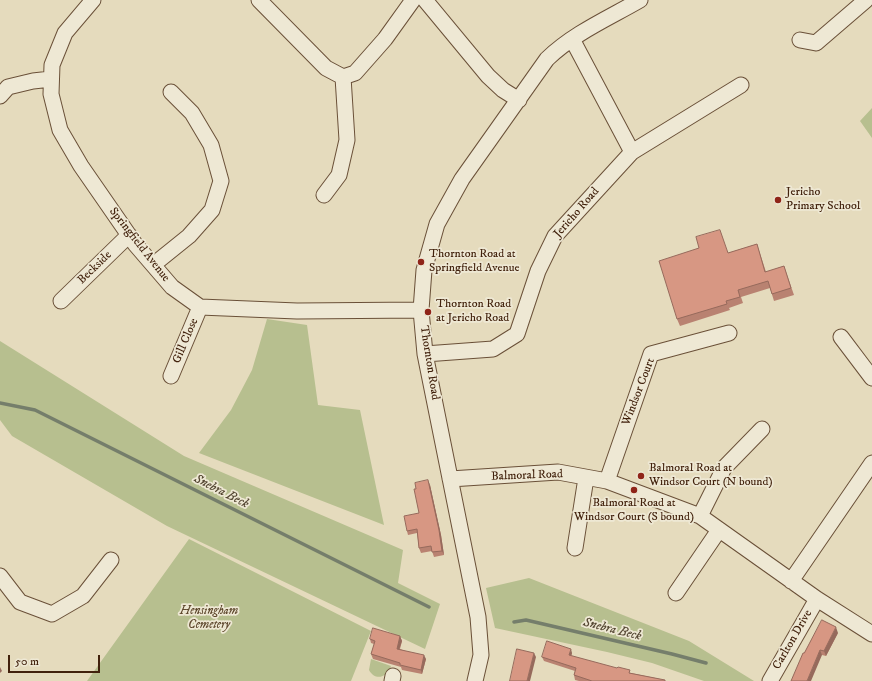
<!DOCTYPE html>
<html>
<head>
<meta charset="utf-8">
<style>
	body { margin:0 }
	#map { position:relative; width:872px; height:681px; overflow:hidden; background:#e5dbbd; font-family:"IM FELL DW Pica",serif }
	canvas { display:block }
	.scale { position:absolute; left:8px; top:655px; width:92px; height:18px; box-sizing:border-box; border:2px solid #41210c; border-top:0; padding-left:5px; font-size:12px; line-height:14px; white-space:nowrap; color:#41210c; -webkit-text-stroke:3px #eee8d4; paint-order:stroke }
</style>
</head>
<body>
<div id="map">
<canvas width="872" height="681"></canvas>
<div class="scale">50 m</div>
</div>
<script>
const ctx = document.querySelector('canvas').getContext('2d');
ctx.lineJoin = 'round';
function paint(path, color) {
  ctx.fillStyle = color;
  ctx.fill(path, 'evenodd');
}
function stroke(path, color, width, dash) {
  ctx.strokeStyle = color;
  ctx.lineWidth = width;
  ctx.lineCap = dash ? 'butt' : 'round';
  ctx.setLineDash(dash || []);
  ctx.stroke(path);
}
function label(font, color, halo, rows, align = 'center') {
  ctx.font = font + ' "IM FELL DW Pica",serif';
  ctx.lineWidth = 3.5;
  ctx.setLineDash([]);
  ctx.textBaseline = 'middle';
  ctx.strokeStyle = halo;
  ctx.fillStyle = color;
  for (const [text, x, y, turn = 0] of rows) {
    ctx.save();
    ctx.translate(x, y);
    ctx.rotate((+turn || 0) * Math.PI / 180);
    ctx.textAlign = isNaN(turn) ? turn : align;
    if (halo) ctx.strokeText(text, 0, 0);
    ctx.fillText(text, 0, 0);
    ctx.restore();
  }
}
paint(new Path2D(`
	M 872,108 L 872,138 L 860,121 Z
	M 267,319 L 307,325 L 318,405 L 360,410 L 384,525 L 199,453 L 231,410 L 252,370 Z
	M 0,341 L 184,456 L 403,550 L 398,583 L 440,604 L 425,649 L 167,526 L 12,436 L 0,420 Z
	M 189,539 L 371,631 L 351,681 L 87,681 Z
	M 529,578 L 689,641 L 754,681 L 704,681 L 652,663 L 607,652 L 495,628 L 486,588 Z
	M 371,659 L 391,666 C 387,678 375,681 369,670 Z`), '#b7bf8f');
stroke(new Path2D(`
	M 0,403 L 35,410 L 429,607
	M 514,622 L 526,620 L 672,654 L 706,663`), '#757e6b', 3.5);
const minor = new Path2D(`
	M 93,0 L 65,33 L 52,65 L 51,94 L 60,130 L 81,166 L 135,244 L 172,287 L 200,307 L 297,311 L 421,310
	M 259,0 L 326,68 L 343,77
	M 425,0 L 488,76 L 503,90 L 519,100
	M 572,39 L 632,152
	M 800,40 L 816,43 L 866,0
	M 343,77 L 355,73 L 385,39 L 413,0
	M 0,96 L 8,87 L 33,81 L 51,79
	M 324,195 L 339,175 L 347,140 L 343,77
	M 153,265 L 189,236 L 212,210 L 221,181 L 211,145 L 192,113 L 171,92
	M 61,301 L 129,235
	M 841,337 L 872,378
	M 425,354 L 493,349 L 517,334 L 538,271 L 555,236 L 632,152 L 741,85
	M 171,376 L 200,307
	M 450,479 L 558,472 L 607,481 L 700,516 L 817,599 L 872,634
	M 607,481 L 651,354 L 729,333
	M 700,516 L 724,468 L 762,429
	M 575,548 L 586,478
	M 0,576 L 20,602 L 52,614 L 83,596 L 111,560
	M 791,581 L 872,463
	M 676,593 L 719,530
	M 392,681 L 393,676
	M 475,681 L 481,655 L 478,617 L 425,354 L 421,310 L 424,270 L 437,224 L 462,179 L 547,59 C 574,33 609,18 640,0
	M 770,681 L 817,599`);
stroke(minor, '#6a5038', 17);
stroke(minor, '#eee8d4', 15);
paint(new Path2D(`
	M 757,244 L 766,272 L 784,266 L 794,295 L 774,301 L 770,288 L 741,297 L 743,303 L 729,308 L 730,310 L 680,326 L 677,319 L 728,253 Z
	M 430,485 L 441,535 L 444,555 L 434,557 L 432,551 L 421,553 L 419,548 L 417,533 L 408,535 L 407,531 L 419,513 Z
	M 838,633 L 826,656 L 822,655 L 804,653 Z
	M 400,636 L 402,641 L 400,649 L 426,659 L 422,674 L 402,670 L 401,667 L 373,659 L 371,654 L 374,644 L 371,643 L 370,639 Z
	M 572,653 L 571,656 L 631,673 L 665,680 L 665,681 L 579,681 L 575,680 L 574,675 L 575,671 L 544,661 L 542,657 Z`), '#b98271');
paint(new Path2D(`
	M 428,480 L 430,485 L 441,535 L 444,555 L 442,551 Z
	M 836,627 L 838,633 L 826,656 L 824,651 Z
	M 400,636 L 402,641 L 398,653 L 397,649 Z
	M 571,649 L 572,653 L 570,660 L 569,655 Z
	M 820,650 L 822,655 L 811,681 L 807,681 Z
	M 534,653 L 536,657 L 530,681 L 527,681 Z
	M 424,655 L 426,659 L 422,674 L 421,670 Z
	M 0,667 L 2,671 L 0,673 Z`), '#966a5c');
const building = new Path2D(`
	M 720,230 L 728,253 L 757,244 L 765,272 L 784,266 L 791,288 L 772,294 L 768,281 L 738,290 L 740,297 L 726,301 L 727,304 L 677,319 L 659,261 L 699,248 L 696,237 Z
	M 428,480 L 439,530 L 442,551 L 432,552 L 431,546 L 419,548 L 417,529 L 407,531 L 404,516 L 419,513 L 414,489 L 416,489 L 415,483 Z
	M 822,620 L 836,627 L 824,651 L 820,650 L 807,681 L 791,681 L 803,653 L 804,653 Z
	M 373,628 L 400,636 L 397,649 L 424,655 L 421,670 L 400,665 L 400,663 L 371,654 L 375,641 L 370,639 Z
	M 547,641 L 571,649 L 569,655 L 617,668 L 618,667 L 630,670 L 629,673 L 665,680 L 665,681 L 592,681 L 574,675 L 576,668 L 542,657 Z
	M 517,649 L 534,653 L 527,681 L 510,681 Z`);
paint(building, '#d79783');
stroke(building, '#966a5c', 1);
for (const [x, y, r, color] of [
	[778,200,4,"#8f2418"],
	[421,262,4,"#8f2418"],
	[428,312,4,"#8f2418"],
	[641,476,4,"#8f2418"],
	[634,490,4,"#8f2418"]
]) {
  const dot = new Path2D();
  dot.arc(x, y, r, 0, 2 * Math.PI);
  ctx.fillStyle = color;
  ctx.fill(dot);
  stroke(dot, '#eee8d4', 1.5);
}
label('12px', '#41210c', '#eee8d4', [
	["Jericho",786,193],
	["Primary School",786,207],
	["Thornton Road at",429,255],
	["Springfield Avenue",429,269],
	["Thornton Road",436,305],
	["at Jericho Road",436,319],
	["Balmoral Road at",649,469],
	["Windsor Court (N bound)",649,483],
	["Balmoral Road at",634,504,"center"],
	["Windsor Court (S bound)",634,518,"center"]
], 'left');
label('12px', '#41210c', '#eee8d4', [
	["Jericho Road",577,213,-49],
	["Springfield Avenue",139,245,52],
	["Beckside",95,268,-44],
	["Gill Close",186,341,-67],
	["Thornton Road",429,363,81],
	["Windsor Court",639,392,-69],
	["Balmoral Road",527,476,-2],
	["Carlton Drive",793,640,-60]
]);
label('italic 12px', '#5e482d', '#eee8d4', [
	["Hensingham",209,612],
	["Cemetery",209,626]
]);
label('italic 13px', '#564834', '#eee8d4', [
	["Snebra Beck",221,492,27],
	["Snebra Beck",612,630,14]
]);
</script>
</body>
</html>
